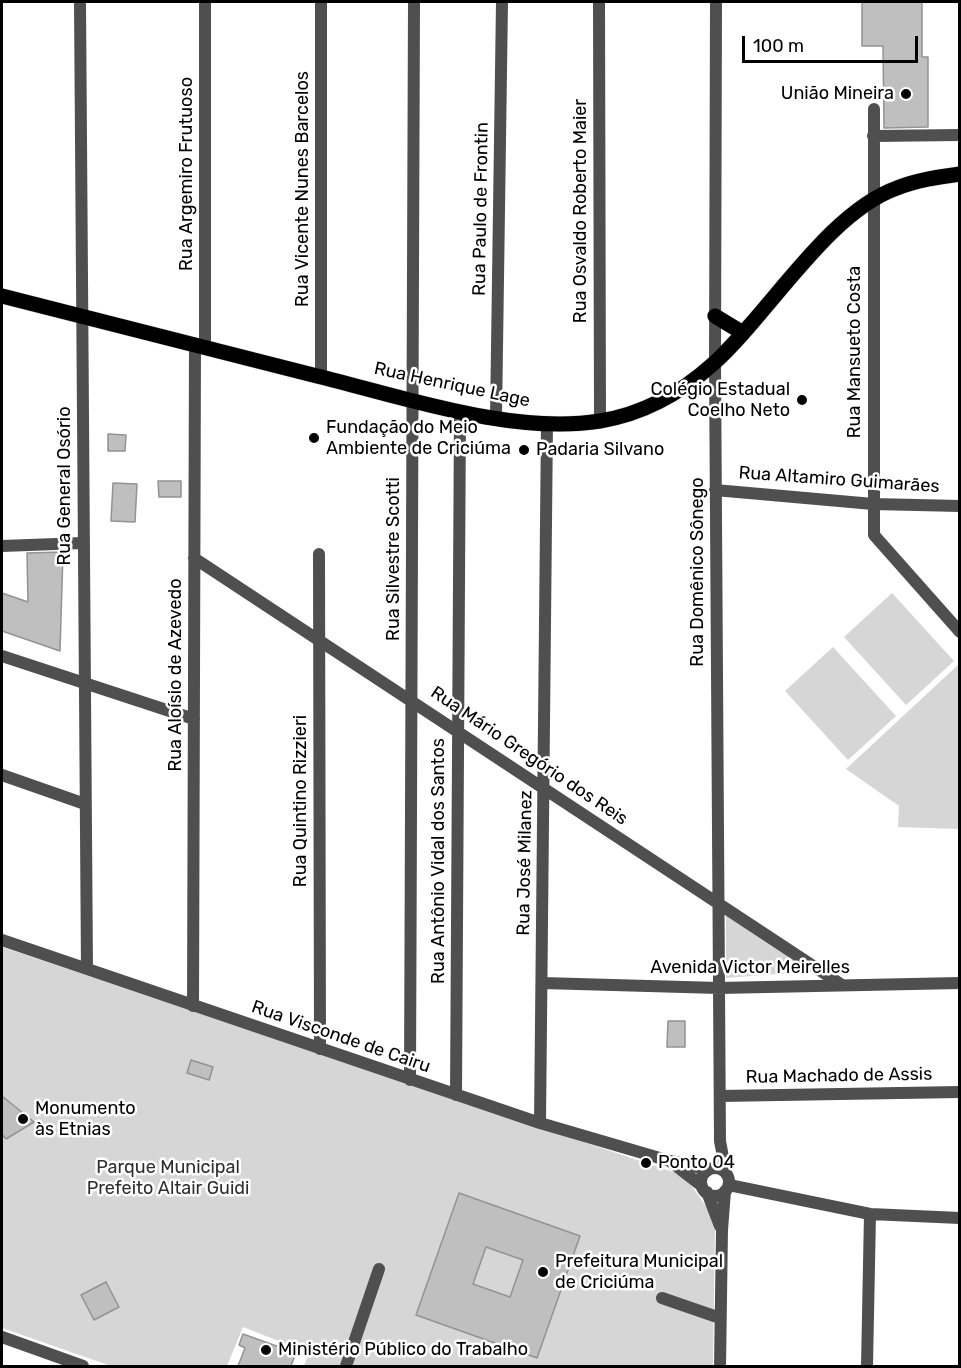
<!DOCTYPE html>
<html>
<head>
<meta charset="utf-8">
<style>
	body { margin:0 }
	#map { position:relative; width:961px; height:1368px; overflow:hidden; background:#fff; font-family:Rubik,sans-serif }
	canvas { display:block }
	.frame { position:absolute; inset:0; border:3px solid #000; pointer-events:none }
	.scale { position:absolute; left:742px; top:36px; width:176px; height:27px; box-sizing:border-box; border:3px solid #000; border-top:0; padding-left:8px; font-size:18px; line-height:21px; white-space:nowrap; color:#000; -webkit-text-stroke:4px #fff; paint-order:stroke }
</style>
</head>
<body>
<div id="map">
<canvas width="961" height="1368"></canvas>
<div class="frame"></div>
<div class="scale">100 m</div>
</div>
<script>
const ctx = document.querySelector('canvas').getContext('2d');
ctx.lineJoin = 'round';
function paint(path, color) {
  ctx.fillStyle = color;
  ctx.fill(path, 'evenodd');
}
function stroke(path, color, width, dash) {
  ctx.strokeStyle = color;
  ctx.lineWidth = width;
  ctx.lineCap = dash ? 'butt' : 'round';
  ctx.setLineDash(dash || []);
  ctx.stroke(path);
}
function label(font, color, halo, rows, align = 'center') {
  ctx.font = font + ' Rubik,sans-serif';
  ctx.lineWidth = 5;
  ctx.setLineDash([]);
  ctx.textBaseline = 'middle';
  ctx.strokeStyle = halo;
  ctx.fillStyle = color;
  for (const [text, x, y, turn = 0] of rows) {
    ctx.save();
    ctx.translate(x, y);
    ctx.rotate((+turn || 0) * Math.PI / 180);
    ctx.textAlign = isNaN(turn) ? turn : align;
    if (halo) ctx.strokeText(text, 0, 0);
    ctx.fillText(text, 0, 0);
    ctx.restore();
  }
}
paint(new Path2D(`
	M 892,593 L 954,661 L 906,705 L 844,637 Z
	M 833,647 L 896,716 L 848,760 L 785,691 Z
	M 959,664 L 959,829 L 898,827 L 899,806 L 846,769 Z
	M 726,913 L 815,971 L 726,978 Z
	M 2,947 L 682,1175 L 687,1179 L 714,1218 L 715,1226 L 713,1366 L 304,1366 L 309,1353 L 243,1327 L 227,1366 L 111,1366 L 2,1328 Z`), '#d6d6d6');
const building = new Path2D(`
	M 862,2 L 922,2 L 922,57 L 928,57 L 928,127 L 884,128 L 883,46 L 862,46 Z
	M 108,434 L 126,435 L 125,451 L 108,451 Z
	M 158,481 L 181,481 L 181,497 L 159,497 Z
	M 113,483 L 137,484 L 135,522 L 111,521 Z
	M 63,552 L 60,651 L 2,631 L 2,593 L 28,602 L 27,553 Z
	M 668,1021 L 685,1021 L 685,1047 L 667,1047 Z
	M 191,1060 L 213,1067 L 209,1080 L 187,1073 Z
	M 2,1096 L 34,1122 L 6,1139 L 2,1134 Z
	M 459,1193 L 580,1236 L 537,1358 L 416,1315 ZM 486,1247 L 523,1260 L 510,1297 L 473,1284 Z
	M 106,1282 L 119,1307 L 94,1320 L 81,1295 Z
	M 243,1334 L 296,1353 L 291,1366 L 238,1366 L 245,1348 L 239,1345 Z`);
paint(building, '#bfbfbf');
stroke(building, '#939393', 1.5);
const major = new Path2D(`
	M 2,296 C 107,322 212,349 317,376 C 403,397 512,435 600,421 C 643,414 682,392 713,364 C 769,314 827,213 897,188 C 917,180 938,177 960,174
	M 715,316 L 743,333`);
stroke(major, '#dbdbdb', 16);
stroke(new Path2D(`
	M 80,2 L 87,969
	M 321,2 L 321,376
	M 599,2 L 600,421
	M 716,2 L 715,362 L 720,1141 L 726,1173
	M 874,109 L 874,535 L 960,632
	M 873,136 L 960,135
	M 205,347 L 205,2
	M 496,417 L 502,2
	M 715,490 L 873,504 L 960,506
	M 2,546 L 83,543
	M 319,554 L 320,1049
	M 194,558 L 842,985
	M 2,656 L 194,719
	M 2,775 L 85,804
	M 2,940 L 540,1123 L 670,1161 L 689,1164 L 707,1171
	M 542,983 L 719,988 L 960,983
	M 193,1006 L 195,344
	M 410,1080 L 414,2
	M 456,1095 L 460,411
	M 720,1096 L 960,1092
	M 540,1123 L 547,423
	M 671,1162 L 702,1186
	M701 1182a14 14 0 1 1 28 0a14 14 0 1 1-28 0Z
	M 729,1185 L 870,1214 L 960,1218
	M 707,1192 L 720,1226
	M 662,1298 L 720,1318
	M 2,1337 L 83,1366
	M 346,1366 L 379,1269
	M 720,1366 L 722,1230 L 725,1191
	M 867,1366 L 870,1214`), '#4f4f4f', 12);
stroke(major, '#000', 15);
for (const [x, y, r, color] of [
	[906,94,6,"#000"],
	[802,400,6,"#000"],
	[314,438,6,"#000"],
	[524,450,6,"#000"],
	[23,1119,6,"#000"],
	[646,1163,6,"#000"],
	[543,1272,6,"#000"],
	[266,1350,6,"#000"]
]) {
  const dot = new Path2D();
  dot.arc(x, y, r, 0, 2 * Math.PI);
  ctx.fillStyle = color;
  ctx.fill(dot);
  stroke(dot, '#fff', 2);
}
label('18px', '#000', '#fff', [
	["União Mineira",894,94,"right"],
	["Colégio Estadual",790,390,"right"],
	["Coelho Neto",790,411,"right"],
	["Fundação do Meio",326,428],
	["Ambiente de Criciúma",326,449],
	["Padaria Silvano",536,450],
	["Monumento",35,1109],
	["às Etnias",35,1130],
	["Ponto 04",658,1163],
	["Prefeitura Municipal",555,1262],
	["de Criciúma",555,1283],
	["Ministério Público do Trabalho",278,1350]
], 'left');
label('18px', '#000', '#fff', [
	["Rua Argemiro Frutuoso",187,174,-90],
	["Rua Vicente Nunes Barcelos",303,189,-90],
	["Rua Paulo de Frontin",481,209,-89],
	["Rua Osvaldo Roberto Maier",581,211,-90],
	["Rua Mansueto Costa",855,352,-90],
	["Rua Henrique Lage",452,385,12],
	["Rua Altamiro Guimarães",839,480,4],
	["Rua General Osório",65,486,-90],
	["Rua Silvestre Scotti",394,559,-90],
	["Rua Domênico Sônego",698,572,-90],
	["Rua Aloísio de Azevedo",176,675,-90],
	["Rua Mário Gregório dos Reis",529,756,34],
	["Rua Quintino Rizzieri",301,801,-90],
	["Rua Antônio Vidal dos Santos",439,861,-90],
	["Rua José Milanez",525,863,-89],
	["Avenida Victor Meirelles",750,968],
	["Rua Visconde de Cairu",341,1037,19],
	["Rua Machado de Assis",839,1076,-1]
]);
label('18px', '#2d2d2d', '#fff', [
	["Parque Municipal",168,1168],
	["Prefeito Altair Guidi",168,1189]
]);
</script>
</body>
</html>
